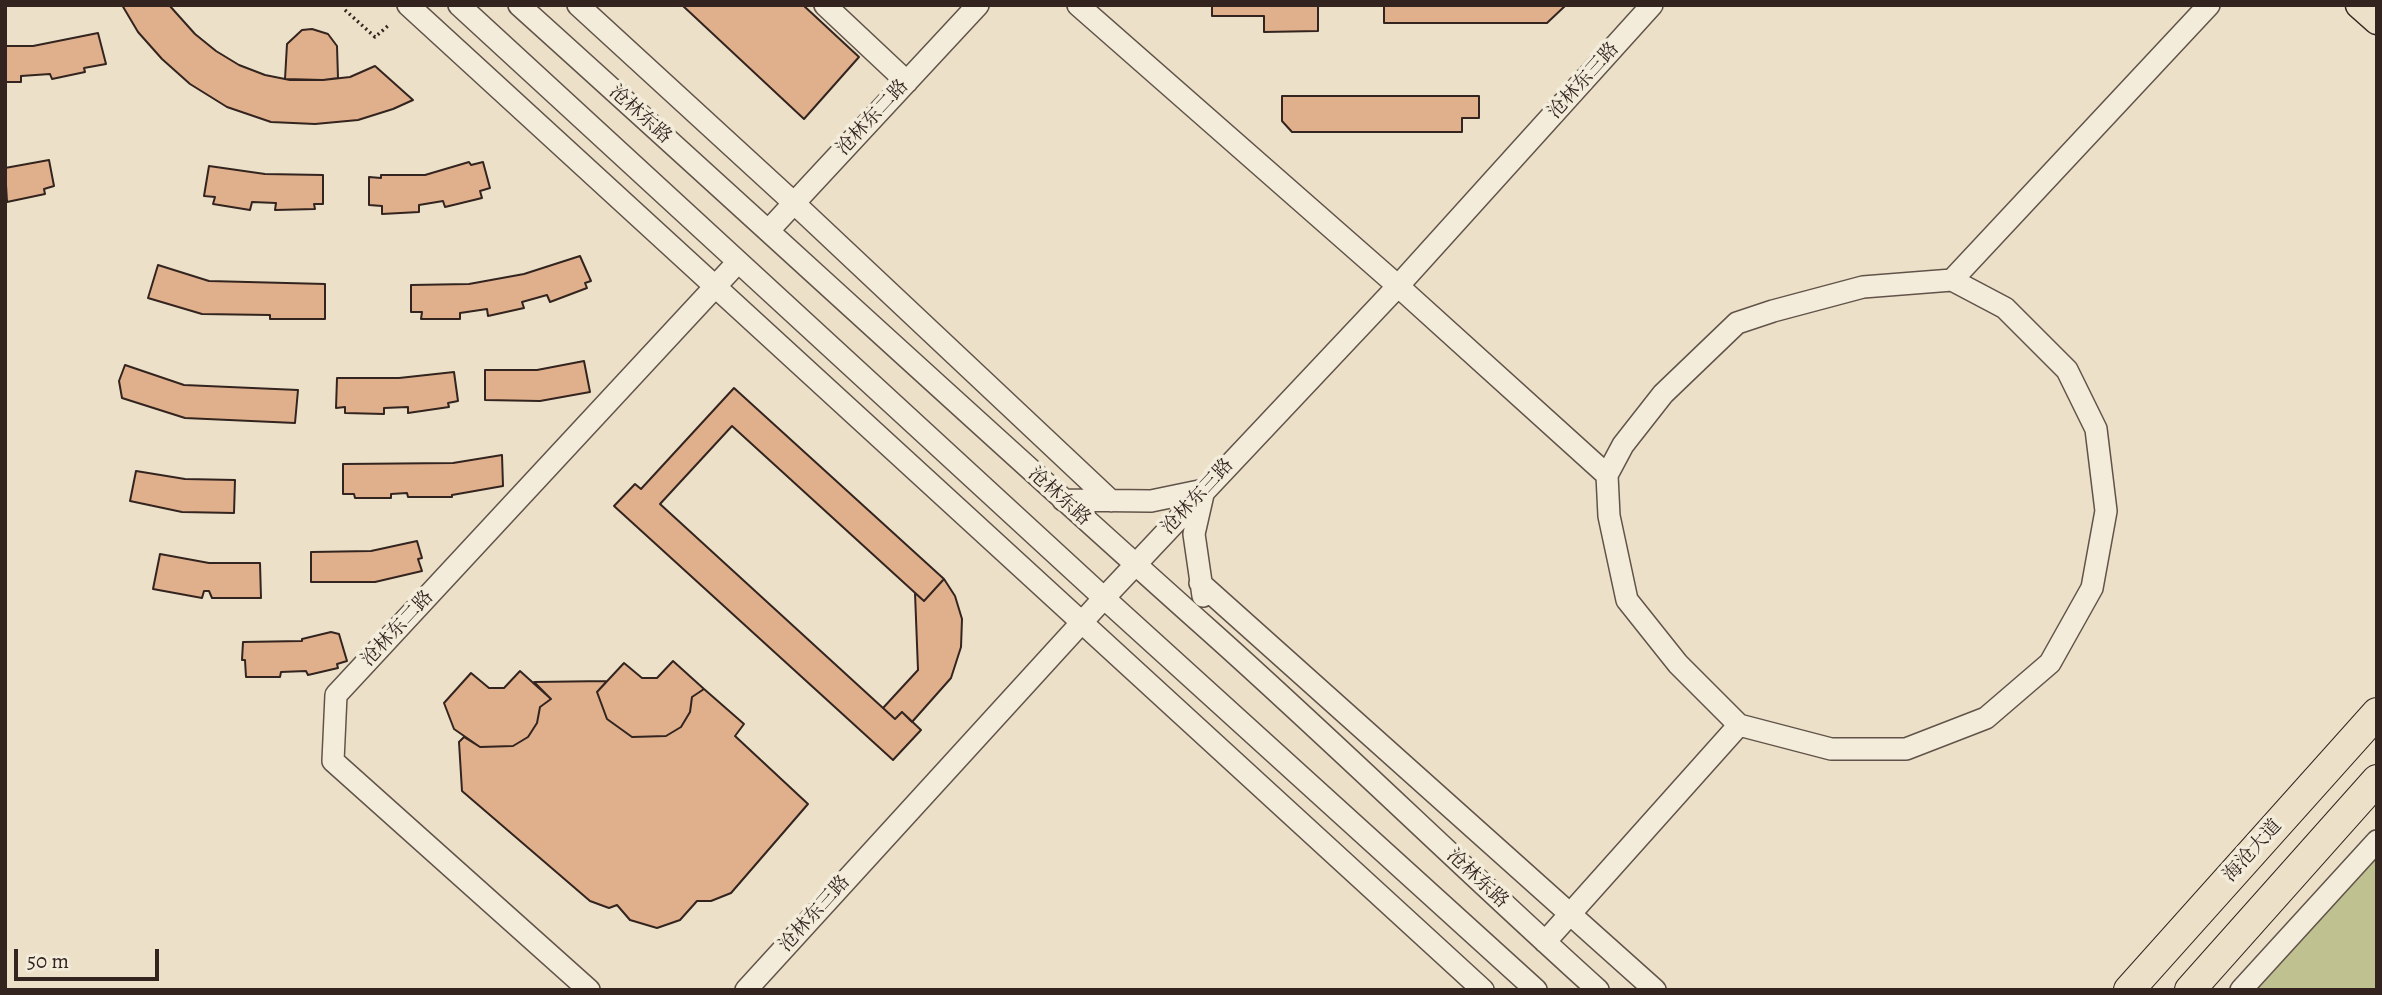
<!DOCTYPE html>
<html>
<head>
<meta charset="utf-8">
<style>
	body { margin:0 }
	#map { position:relative; width:2382px; height:995px; overflow:hidden; background:#ece1c8; font-family:Alegreya,serif }
	canvas { display:block }
	.frame { position:absolute; inset:0; border:7px solid #33241f; pointer-events:none }
	.scale { position:absolute; left:14px; top:949px; width:145px; height:32px; box-sizing:border-box; border:4px solid #33241f; border-top:0; padding-left:9px; font-size:21px; line-height:24px; white-space:nowrap; color:#33241f; -webkit-text-stroke:5px #f3ecdb; paint-order:stroke }
</style>
</head>
<body>
<div id="map">
<canvas width="2382" height="995"></canvas>
<div class="frame"></div>
<div class="scale">50 m</div>
</div>
<script>
const ctx = document.querySelector('canvas').getContext('2d');
ctx.lineJoin = 'round';
function paint(path, color) {
  ctx.fillStyle = color;
  ctx.fill(path, 'evenodd');
}
function stroke(path, color, width, dash) {
  ctx.strokeStyle = color;
  ctx.lineWidth = width;
  ctx.lineCap = dash ? 'butt' : 'round';
  ctx.setLineDash(dash || []);
  ctx.stroke(path);
}
function label(font, color, halo, rows, align = 'center') {
  ctx.font = font + ' Alegreya,"Noto Serif SC",serif';
  ctx.lineWidth = 7;
  ctx.setLineDash([]);
  ctx.textBaseline = 'middle';
  ctx.strokeStyle = halo;
  ctx.fillStyle = color;
  for (const [text, x, y, turn = 0] of rows) {
    ctx.save();
    ctx.translate(x, y);
    ctx.rotate((+turn || 0) * Math.PI / 180);
    ctx.textAlign = isNaN(turn) ? turn : align;
    if (halo) ctx.strokeText(text, 0, 0);
    ctx.fillText(text, 0, 0);
    ctx.restore();
  }
}
paint(new Path2D(`
	M 2377,849 L 2377,990 L 2246,990 Z`), '#bfc191');
const building = new Path2D(`
	M 122,5 L 169,5 L 195,34 L 216,51 L 239,65 L 265,75 L 290,80 L 323,80 L 350,77 L 375,66 L 413,100 L 393,109 L 358,120 L 315,124 L 271,122 L 227,107 L 190,84 L 162,59 L 138,32 Z
	M 682,5 L 803,5 L 859,57 L 804,119 Z
	M 1212,5 L 1318,5 L 1318,31 L 1264,32 L 1264,16 L 1212,16 Z
	M 1384,5 L 1566,5 L 1547,23 L 1384,23 Z
	M 312,29 L 328,34 L 337,46 L 338,78 L 323,80 L 285,79 L 287,44 L 302,30 Z
	M 98,33 L 106,64 L 84,68 L 85,72 L 52,79 L 50,74 L 21,76 L 21,82 L 5,82 L 5,46 L 33,46 Z
	M 1282,96 L 1479,96 L 1479,118 L 1462,118 L 1462,132 L 1292,132 L 1282,121 Z
	M 49,160 L 54,186 L 44,189 L 45,194 L 7,202 L 5,168 Z
	M 469,162 L 471,165 L 483,162 L 490,188 L 480,191 L 482,198 L 445,207 L 443,201 L 419,205 L 419,212 L 382,214 L 382,206 L 369,205 L 369,177 L 381,178 L 381,175 L 425,175 Z
	M 209,166 L 265,174 L 323,175 L 323,204 L 314,204 L 315,209 L 275,210 L 276,203 L 252,202 L 250,210 L 213,204 L 215,197 L 204,196 Z
	M 580,256 L 591,281 L 585,283 L 587,288 L 550,302 L 547,295 L 522,302 L 524,308 L 488,316 L 487,309 L 460,313 L 460,319 L 421,319 L 422,312 L 411,312 L 411,285 L 469,284 L 524,274 Z
	M 158,265 L 209,281 L 325,284 L 325,319 L 270,319 L 270,315 L 202,314 L 148,298 Z
	M 584,361 L 590,392 L 540,401 L 485,400 L 485,370 L 537,370 Z
	M 125,365 L 184,385 L 298,390 L 295,423 L 185,418 L 122,398 L 119,381 Z
	M 454,372 L 458,401 L 448,403 L 449,407 L 408,413 L 408,407 L 384,408 L 384,414 L 345,413 L 345,407 L 336,408 L 337,378 L 399,378 Z
	M 734,388 L 944,579 L 924,601 L 732,426 L 660,504 L 895,719 L 902,712 L 921,730 L 893,760 L 614,506 L 635,484 L 641,489 Z
	M 502,455 L 503,486 L 452,495 L 452,497 L 408,497 L 407,493 L 391,494 L 391,498 L 355,498 L 354,494 L 343,494 L 343,464 L 453,463 Z
	M 136,471 L 185,479 L 235,480 L 234,513 L 182,512 L 130,501 Z
	M 417,541 L 422,558 L 418,559 L 422,571 L 375,582 L 311,582 L 311,552 L 371,551 Z
	M 160,554 L 209,563 L 260,563 L 261,598 L 212,598 L 209,591 L 204,591 L 202,598 L 153,589 Z
	M 944,579 L 955,596 L 962,619 L 961,647 L 951,678 L 912,722 L 902,712 L 895,719 L 883,708 L 918,670 L 915,593 L 924,601 Z
	M 331,632 L 339,634 L 347,661 L 337,664 L 338,668 L 308,675 L 306,671 L 281,672 L 280,677 L 246,677 L 245,660 L 242,660 L 243,642 L 302,641 L 302,639 Z
	M 673,661 L 704,689 L 692,697 L 690,712 L 681,727 L 666,736 L 632,737 L 607,719 L 597,692 L 624,663 L 642,678 L 657,678 Z
	M 520,671 L 551,699 L 540,707 L 537,723 L 528,737 L 513,746 L 480,747 L 454,729 L 444,703 L 471,673 L 489,688 L 504,688 Z
	M 607,681 L 597,692 L 607,719 L 632,737 L 666,736 L 681,727 L 690,712 L 692,697 L 704,689 L 744,724 L 735,736 L 808,804 L 731,893 L 711,901 L 697,901 L 680,920 L 657,928 L 630,920 L 617,905 L 609,908 L 590,901 L 462,791 L 459,742 L 464,737 L 480,747 L 513,746 L 528,737 L 537,723 L 540,707 L 551,699 L 534,682 Z`);
paint(building, '#e0b08d');
stroke(building, '#33241f', 2);
const minor = new Path2D(`
	M 408,5 L 1483,990
	M 459,5 L 1104,598 L 1536,990
	M 519,5 C 750,213 978,424 1210,631 C 1341,748 1467,872 1598,990
	M 578,5 L 794,203 L 1111,501
	M 825,5 L 907,82
	M 1078,5 L 1398,286 L 1607,475
	M 769,230 L 978,5
	M 1952,280 L 2005,308 L 2067,370 L 2096,429 L 2106,511 L 2092,588 L 2050,663 L 1986,718 L 1906,749 L 1831,749 L 1739,725 L 1678,664 L 1627,600 L 1609,516 L 1607,475 L 1623,445 L 1663,394 L 1737,323 L 1773,311 L 1863,287 Z
	M 1952,280 L 2209,5
	M 1063,500 L 1151,501 L 1204,490 L 1194,534 L 1203,596
	M 1200,583 L 1655,990
	M 1545,942 L 1739,725
	M 589,990 L 333,761 L 336,695 L 738,262
	M 746,990 L 1104,598 L 1398,286 L 1652,5
	M 2241,990 L 2377,841`);
const major = new Path2D(`
	M 2359,5 L 2377,21`);
const highway = new Path2D(`
	M 2129,990 L 2377,713
	M 2190,990 L 2377,780`);
stroke(minor, '#615349', 24);
stroke(major, '#33241f', 29);
stroke(highway, '#33241f', 32);
stroke(new Path2D(`
	M 345,10 L 375,37 L 389,25`), '#33241f', 3.5, [2, 3.5]);
stroke(minor, '#f3ecdb', 21);
stroke(major, '#ece1c8', 26);
stroke(highway, '#ece1c8', 30);
label('19px', '#33241f', '#f3ecdb', [
	["沧林东三路",1584,81,-48],
	["沧林东路",640,115,42],
	["沧林东二路",873,118,-47],
	["沧林东路",1059,497,42],
	["沧林东三路",1198,497,-47],
	["沧林东二路",398,629,-47],
	["海沧大道",2253,851,-48],
	["沧林东路",1477,879,43],
	["沧林东三路",815,914,-48]
]);
</script>
</body>
</html>
